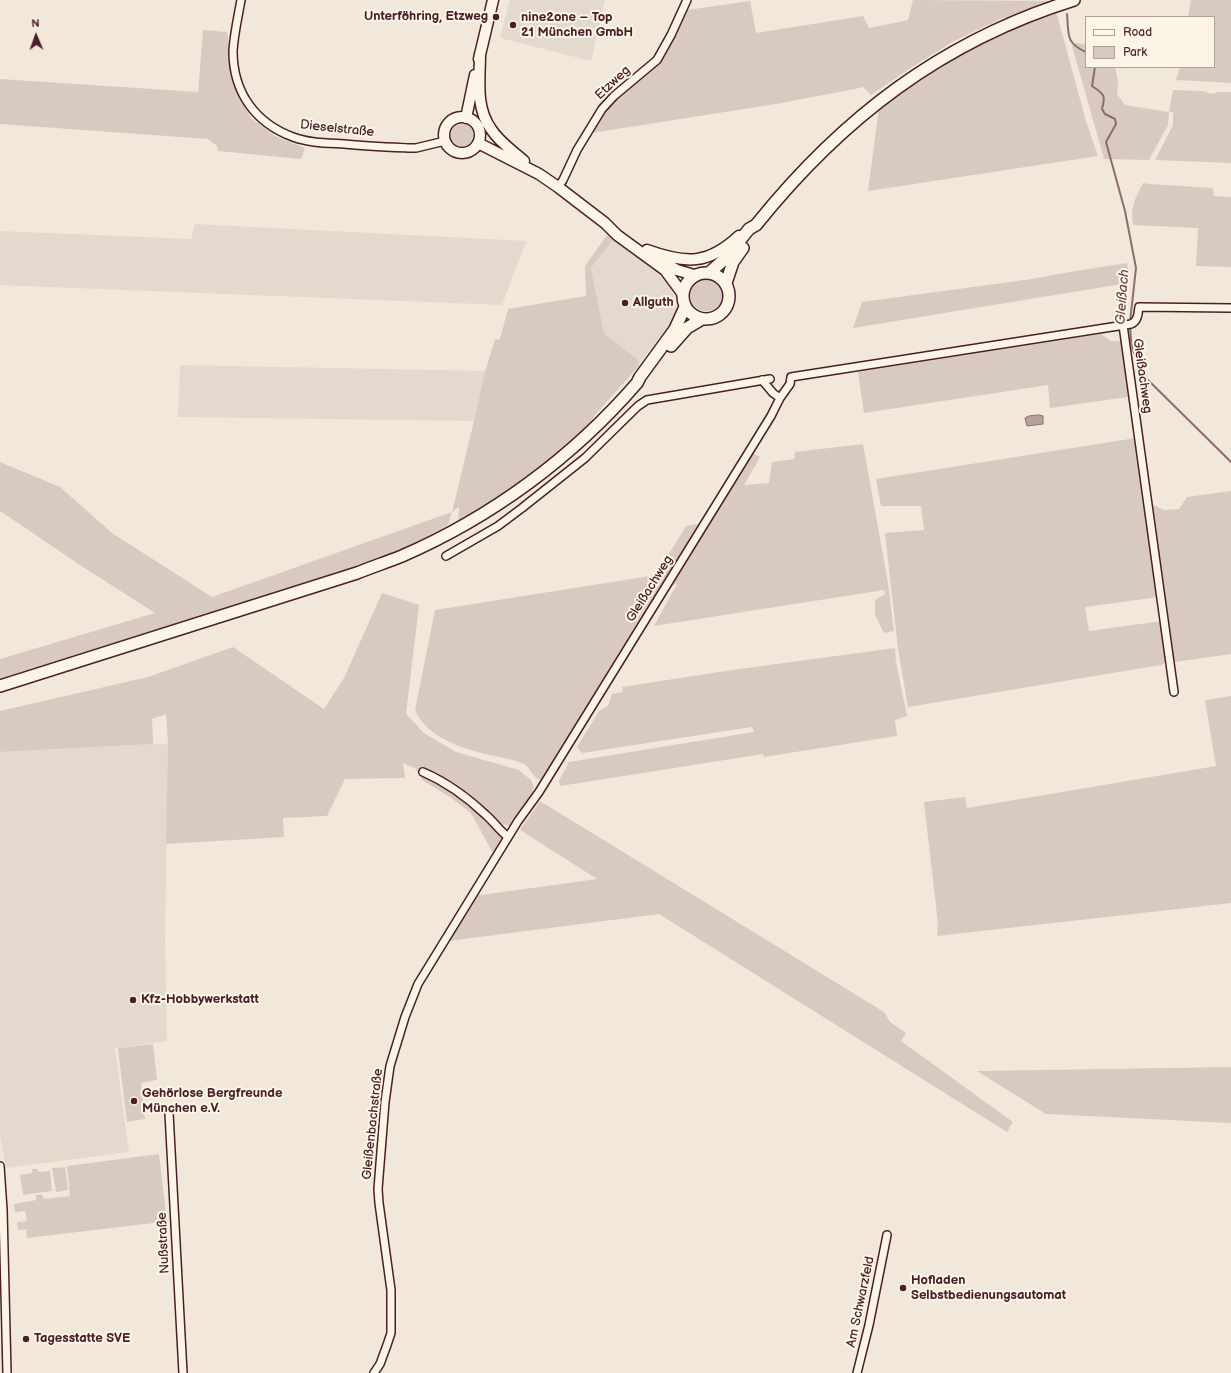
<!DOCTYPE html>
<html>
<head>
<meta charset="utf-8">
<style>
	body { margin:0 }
	#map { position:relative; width:1231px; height:1373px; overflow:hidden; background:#f1e8da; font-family:"Balsamiq Sans",sans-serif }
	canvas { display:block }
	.legend { position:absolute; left:1085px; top:16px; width:130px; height:52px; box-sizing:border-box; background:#fcf5e5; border:1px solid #b59f9b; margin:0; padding:5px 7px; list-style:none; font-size:12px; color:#4a1f2b }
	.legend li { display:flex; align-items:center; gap:8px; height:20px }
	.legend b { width:20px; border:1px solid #b59f9b }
	.north { position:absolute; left:16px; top:16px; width:40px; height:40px; -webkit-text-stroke:3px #fcf5e5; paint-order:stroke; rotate:358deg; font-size:11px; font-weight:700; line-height:16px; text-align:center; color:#4a1f2b }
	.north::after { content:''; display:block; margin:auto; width:14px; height:18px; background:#4a1f2b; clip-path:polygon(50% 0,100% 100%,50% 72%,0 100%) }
</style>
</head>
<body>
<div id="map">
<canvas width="1231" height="1373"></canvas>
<ul class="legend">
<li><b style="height:5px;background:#fcf5e5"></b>Road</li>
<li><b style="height:11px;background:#d8cac0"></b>Park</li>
</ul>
<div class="north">N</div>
</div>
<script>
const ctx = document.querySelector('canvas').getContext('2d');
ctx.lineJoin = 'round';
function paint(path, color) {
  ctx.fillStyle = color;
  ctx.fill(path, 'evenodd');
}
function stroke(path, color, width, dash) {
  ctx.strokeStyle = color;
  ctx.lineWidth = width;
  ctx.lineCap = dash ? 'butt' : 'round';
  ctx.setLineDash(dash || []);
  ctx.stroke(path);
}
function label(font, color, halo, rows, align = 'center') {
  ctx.font = font + ' "Balsamiq Sans",sans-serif';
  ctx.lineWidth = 4;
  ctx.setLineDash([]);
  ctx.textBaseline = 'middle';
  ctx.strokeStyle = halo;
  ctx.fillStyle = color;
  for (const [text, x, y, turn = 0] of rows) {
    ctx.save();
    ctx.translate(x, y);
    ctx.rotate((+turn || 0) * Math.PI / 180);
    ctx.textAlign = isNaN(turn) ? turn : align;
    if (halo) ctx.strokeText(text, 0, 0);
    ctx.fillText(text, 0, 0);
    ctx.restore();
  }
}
paint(new Path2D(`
	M 510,0 L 605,0 L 591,61 L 500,38 Z
	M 195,224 L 526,241 L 502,305 L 0,285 L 0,231 L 191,239 Z
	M 613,240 L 628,250 L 655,265 L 670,283 L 677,309 L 677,314 L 673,324 L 669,327 L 640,362 L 604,333 L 591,268 Z
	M 180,365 L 485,371 L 474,421 L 178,417 Z
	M 153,744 L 168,744 L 165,939 L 167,1041 L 115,1048 L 129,1152 L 6,1168 L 0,1136 L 0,752 Z`), '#e4d9cd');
paint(new Path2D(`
	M 913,0 L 1054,1 L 1012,17 L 1003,18 L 954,41 L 912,67 L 871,95 L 863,87 L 855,89 L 776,104 L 591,133 L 610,104 L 659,62 L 666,52 L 687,10 L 750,1 L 756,33 L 863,16 L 869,28 L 908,20 Z
	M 1191,0 L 1231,0 L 1231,83 L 1176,80 L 1180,67 L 1214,67 L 1214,17 L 1188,17 Z
	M 1056,11 L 1086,121 L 1098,156 L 868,191 L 879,108 C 895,97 910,85 926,74 C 966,48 1011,28 1056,11 Z
	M 203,30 L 227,32 L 235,89 L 251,118 L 275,136 L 305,148 L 301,159 L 218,151 L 217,146 L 208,139 L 0,124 L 0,79 L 198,92 Z
	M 1075,43 L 1082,44 L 1086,43 L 1086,67 L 1115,67 L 1118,81 L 1117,94 L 1125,105 L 1169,112 L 1173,90 L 1202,91 L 1213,94 L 1218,92 L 1231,92 L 1231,163 L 1155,160 L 1173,125 L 1173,112 L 1169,112 L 1168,125 L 1149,160 L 1104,159 L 1072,46 Z
	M451 135a11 11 0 1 1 22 0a11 11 0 1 1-22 0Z
	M 1143,183 L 1150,184 L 1213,188 L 1214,196 L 1231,197 L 1231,267 L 1196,266 L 1198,228 L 1133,225 C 1130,207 1135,199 1143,183 Z
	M 607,235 L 613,240 L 591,268 L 604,333 L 640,362 L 637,368 L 594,416 L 589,426 L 575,440 L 537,472 L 500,498 L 458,521 L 459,507 L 452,512 L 448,525 L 400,551 L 355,568 L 0,681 L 0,659 L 155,613 L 83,567 L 0,511 L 0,462 L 60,487 L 112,533 L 212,597 L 452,512 L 474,421 L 485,371 L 495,340 L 500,339 L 508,309 L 586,296 L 585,266 Z
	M 1127,263 L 1129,272 L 1128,283 L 853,328 L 862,302 L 1032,279 L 1058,274 Z
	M690 295a16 16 0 1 1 32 0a16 16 0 1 1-32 0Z
	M 1101,334 L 1111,341 L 1121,341 L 1128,397 L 1050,408 L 1048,385 L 864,413 L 858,372 Z
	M 1136,438 L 1159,597 L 1085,607 L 1089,631 L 1162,621 L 1166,653 L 1166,662 L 1161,665 L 908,707 L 898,649 L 885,533 L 924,530 L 921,506 L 881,506 L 876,479 Z
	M 863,444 L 888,583 L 894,631 L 884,633 L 875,615 L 875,600 L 885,594 L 884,590 L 654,626 L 677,584 L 668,586 L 752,452 L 760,457 L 744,485 L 769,483 L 772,462 L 794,459 L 795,452 Z
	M 1231,491 L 1231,654 L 1175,662 L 1173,660 L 1149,503 L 1164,510 L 1179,509 L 1187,497 Z
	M 699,524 L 634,628 L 541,780 C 532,778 531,768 524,764 C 515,760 504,758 494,756 C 467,750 427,739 415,710 L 435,610 L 656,575 L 686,526 Z
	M 382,593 L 419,605 L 406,714 L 424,733 L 456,752 L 519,770 L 531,780 L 534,788 L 531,799 L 511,826 L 501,824 L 498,829 L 505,837 L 494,855 L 471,813 L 450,797 L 422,780 L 416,769 L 403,763 L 405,778 L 345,779 L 327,816 L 283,818 L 284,837 L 166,844 L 168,744 L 166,714 L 152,719 L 153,744 L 0,752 L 0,711 L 148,677 L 233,647 L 324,709 L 344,678 Z
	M 895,648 L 896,662 L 907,716 L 895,720 L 897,736 L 764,757 L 763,754 L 560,786 L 559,781 L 569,762 L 754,732 L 752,727 L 582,753 L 577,747 L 599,711 L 608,706 L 612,694 L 623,692 L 622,687 L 732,670 Z
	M 1231,696 L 1231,903 L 937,936 L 938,924 L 924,802 L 965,797 L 967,808 L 1216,766 L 1205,700 Z
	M 540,801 L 884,1012 L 890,1022 L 906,1033 L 901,1041 L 1013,1122 L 1007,1132 L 659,914 L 448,941 L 474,896 L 597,879 L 520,830 Z
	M 153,1044 L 157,1080 L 141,1083 L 145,1119 L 127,1122 L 118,1048 Z
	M 1231,1067 L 1231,1123 L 1046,1114 L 977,1071 Z
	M 159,1154 L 166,1213 L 162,1214 L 162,1222 L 27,1238 L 26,1231 L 28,1229 L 18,1230 L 17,1222 L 27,1221 L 25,1211 L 15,1212 L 14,1204 L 36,1200 L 36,1195 L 42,1195 L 44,1199 L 70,1196 L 67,1166 Z
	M 65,1167 L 68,1190 L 56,1192 L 52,1168 Z
	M 32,1169 L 37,1169 L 39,1172 L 50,1171 L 52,1191 L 23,1195 L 20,1175 L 32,1173 Z`), '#d8cac0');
const water = new Path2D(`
	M 1039,415 L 1043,416 L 1043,424 L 1027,426 L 1025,418 L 1029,416 Z`);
paint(water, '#b6a19c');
stroke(water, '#8b6d6f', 1);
stroke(new Path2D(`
	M 1067,14 C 1069,34 1065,43 1086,52
	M 1095,67 L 1092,86 C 1104,94 1106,95 1102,109 L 1105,114 L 1115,119 L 1116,124 L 1106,142 L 1125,211 L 1136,268 L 1130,322
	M 1130,326 L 1131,340 L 1133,350 L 1147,379 L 1231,462`), '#8b6d6f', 2);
const street = new Path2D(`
	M 241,0 C 238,17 234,34 233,51 C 233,92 255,123 293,137 C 309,143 327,143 344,144 C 365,146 387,147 408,148 L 416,148 L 445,141
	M 558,187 L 563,180 L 577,150 L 602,109 L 614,96 L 657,60 L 671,35 L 687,0
	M 1123,325 L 1174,692
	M 762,380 L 773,393 L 780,398
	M 446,556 L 498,526 L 522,508 L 585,458 L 638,406 L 647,400 L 770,379
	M 423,772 C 446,782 468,798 486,815 C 494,822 500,831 508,837
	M 169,1113 L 183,1373
	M 0,1166 L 3,1210 L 7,1373
	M 374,1373 L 380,1364 L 387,1345 L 391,1333 L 391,1290 L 379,1203 L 378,1189 L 385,1102 L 390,1066 L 405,1017 L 418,984 L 518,821 L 539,792 L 771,416 L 780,398 L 790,384 L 791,377 L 1131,324 C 1138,321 1138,314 1139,307 L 1231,308
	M 857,1373 L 869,1325 L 887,1235`);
const secondary = new Path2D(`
	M 480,54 C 480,79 475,107 491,129 C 499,142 513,151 524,161
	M 479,59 L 493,0
	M444 135a18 18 0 1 1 36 0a18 18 0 1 1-36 0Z
	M 466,118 L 475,75
	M 478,143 L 539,174 L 558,187 L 605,223 L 617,235 L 665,270 L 682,293
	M 647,250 C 686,264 708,265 739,236
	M 660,260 L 677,270 L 694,275`);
const primary = new Path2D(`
	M 710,272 L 726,258 L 749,229 L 756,225 C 842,118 942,41 1074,0
	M683 296a23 23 0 1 1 46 0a23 23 0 1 1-46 0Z
	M 726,283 L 733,262 L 743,248
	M 671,346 L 687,328 L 702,319
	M 0,686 L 357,573 C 372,567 387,562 402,556 C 492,517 573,457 637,383 L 640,377 L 675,329 L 685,307`);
stroke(street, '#4a1f2b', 10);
stroke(secondary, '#4a1f2b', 13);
stroke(primary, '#4a1f2b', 14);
stroke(street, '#fcf5e5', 7);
stroke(secondary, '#fcf5e5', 10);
stroke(primary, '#fcf5e5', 11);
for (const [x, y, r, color] of [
	[496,17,4,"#4a1f2b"],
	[513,25,4,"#4a1f2b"],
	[625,303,4,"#4a1f2b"],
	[133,1000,4,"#4a1f2b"],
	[134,1101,4,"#4a1f2b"],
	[903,1288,4,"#4a1f2b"],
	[26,1339,4,"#4a1f2b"]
]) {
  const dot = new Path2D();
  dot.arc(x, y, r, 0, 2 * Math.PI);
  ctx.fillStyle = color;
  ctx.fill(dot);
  stroke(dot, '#fcf5e5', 1.5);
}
label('bold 13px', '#4a1f2b', '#fcf5e5', [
	["Unterföhring, Etzweg",488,17,"right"],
	["nine2one – Top",521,18],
	["21 München GmbH",521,33],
	["Allguth",633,303],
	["Kfz-Hobbywerkstatt",141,1000],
	["Gehörlose Bergfreunde",142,1094],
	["München e.V.",142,1109],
	["Hofladen",911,1281],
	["Selbstbedienungsautomat",911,1296],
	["Tagesstatte SVE",34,1339]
], 'left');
label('13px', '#4a1f2b', '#fcf5e5', [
	["Etzweg",613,83,-43],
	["Dieselstraße",337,129,6],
	["Gleißachweg",1142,376,82],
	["Gleißachweg",650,589,-58],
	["Gleißenbachstraße",373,1124,-84],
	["Nußstraße",164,1243,-93],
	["Am Schwarzfeld",861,1302,-78]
]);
label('italic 14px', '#704c53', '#fcf5e5', [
	["Gleißach",1123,297,-86]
]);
</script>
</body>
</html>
